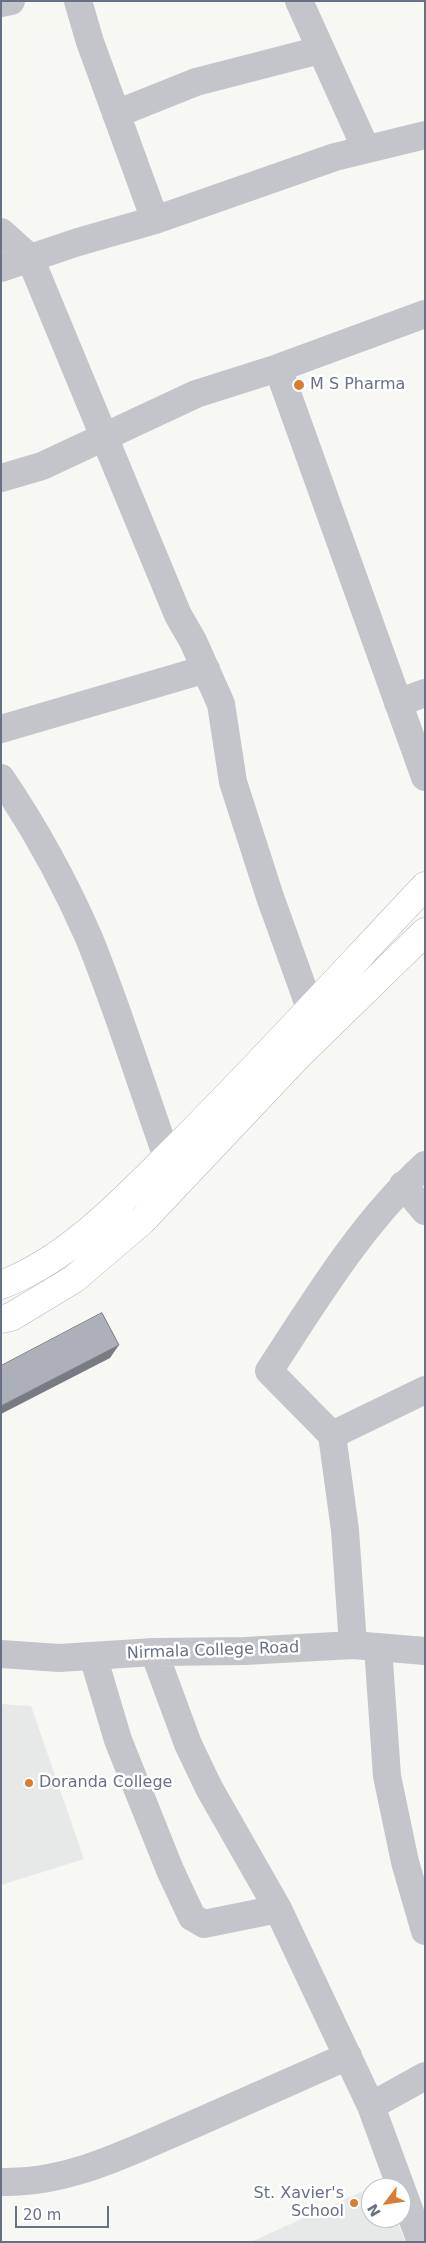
<!DOCTYPE html>
<html>
<head>
<meta charset="utf-8">
<style>
	body { margin:0 }
	#map { position:relative; width:426px; height:2243px; overflow:hidden; background:#f7f7f4; font-family:"DejaVu Sans",sans-serif }
	canvas { display:block }
	.frame { position:absolute; inset:0; border:2px solid #687184; pointer-events:none }
	.north { position:absolute; left:361px; top:2178px; width:50px; height:50px; box-sizing:border-box; background:#fff; border:1px solid #c3c6ce; border-radius:50%; rotate:239deg; font-size:14px; font-weight:700; line-height:20px; text-align:center; color:#687184 }
	.north::after { content:''; display:block; margin:auto; width:18px; height:22px; background:#da7d32; clip-path:polygon(50% 0,100% 100%,50% 72%,0 100%) }
	.scale { position:absolute; left:15px; top:2206px; width:94px; height:22px; box-sizing:border-box; border:2px solid #687184; border-top:0; padding-left:6px; font-size:15px; line-height:18px; white-space:nowrap; color:#687184; -webkit-text-stroke:4px #fff; paint-order:stroke }
</style>
</head>
<body>
<div id="map">
<canvas width="426" height="2243"></canvas>
<div class="frame"></div>
<div class="north">N</div>
<div class="scale">20 m</div>
</div>
<script>
const ctx = document.querySelector('canvas').getContext('2d');
ctx.lineJoin = 'round';
function paint(path, color) {
  ctx.fillStyle = color;
  ctx.fill(path, 'evenodd');
}
function stroke(path, color, width, dash) {
  ctx.strokeStyle = color;
  ctx.lineWidth = width;
  ctx.lineCap = dash ? 'butt' : 'round';
  ctx.setLineDash(dash || []);
  ctx.stroke(path);
}
function label(font, color, halo, rows, align = 'center') {
  ctx.font = font + ' "DejaVu Sans",sans-serif';
  ctx.lineWidth = 5;
  ctx.setLineDash([]);
  ctx.textBaseline = 'middle';
  ctx.strokeStyle = halo;
  ctx.fillStyle = color;
  for (const [text, x, y, turn = 0] of rows) {
    ctx.save();
    ctx.translate(x, y);
    ctx.rotate((+turn || 0) * Math.PI / 180);
    ctx.textAlign = isNaN(turn) ? turn : align;
    if (halo) ctx.strokeText(text, 0, 0);
    ctx.fillText(text, 0, 0);
    ctx.restore();
  }
}
paint(new Path2D(`
	M 1,1704 L 31,1706 L 84,1859 L 1,1885 Z
	M 383,2182 L 385,2188 L 371,2188 L 371,2218 L 396,2218 L 405,2242 L 251,2242 Z`), '#e7e8e8');
const major = new Path2D(`
	M 1,1285 C 71,1258 125,1198 178,1146 C 262,1062 343,973 425,886
	M 1,1319 L 11,1317 L 74,1279 L 143,1220 L 299,1055 L 425,932`);
stroke(major, '#b6b9be', 29);
stroke(new Path2D(`
	M 78,1 L 90,42 L 155,220
	M 299,1 L 366,149
	M 1,3 L 11,1
	M 116,114 L 196,82 L 320,50
	M 1,232 L 30,258 L 178,615 L 193,641 L 221,704 L 233,782 L 270,897 L 310,1008
	M 1,268 L 78,242 L 155,220 L 335,157 L 425,135
	M 278,368 L 425,777
	M 1,478 L 42,466 L 196,394 L 278,368 L 425,314
	M 398,703 L 425,693
	M 1,729 L 206,669
	M 1,778 C 35,828 65,883 89,938 C 118,1009 141,1084 167,1157
	M 403,1185 L 425,1211
	M 332,1435 L 425,1390
	M 353,1645 L 345,1530 L 332,1435 L 269,1371 C 316,1299 361,1224 425,1165
	M 378,1647 L 387,1776 L 405,1862 L 425,1931
	M 154,1652 L 188,1744 L 209,1788 L 278,1909 L 371,2106 L 421,2242
	M 1,1654 L 59,1658 L 154,1652 L 245,1651 L 353,1645 L 425,1651
	M 93,1656 L 118,1740 L 170,1870 L 192,1917 L 204,1924 L 278,1909
	M 371,2106 L 425,2076
	M 1,2182 C 69,2184 131,2151 192,2125 C 244,2102 296,2079 348,2056`), '#c3c5ca', 28);
stroke(major, '#fff', 28);
paint(new Path2D(`
	M 119,1345 L 110,1358 L 1,1414 L 1,1406 Z`), '#787c82');
const building = new Path2D(`
	M 102,1313 L 119,1345 L 1,1406 L 1,1366 Z`);
paint(building, '#acb1b9');
stroke(building, '#787c82', 1);
for (const [x, y, r, color] of [
	[299,385,6,"#da7d32"],
	[29,1783,5,"#da7d32"],
	[354,2203,5,"#da7d32"]
]) {
  const dot = new Path2D();
  dot.arc(x, y, r, 0, 2 * Math.PI);
  ctx.fillStyle = color;
  ctx.fill(dot);
  stroke(dot, '#fff', 2);
}
label('16px', '#687184', '#fff', [
	["M S Pharma",310,385],
	["Doranda College",39,1783],
	["St. Xavier's",344,2194,"right"],
	["School",344,2212,"right"]
], 'left');
label('16px', '#687184', '#fff', [
	["Nirmala College Road",213,1651,-2]
]);
</script>
</body>
</html>
